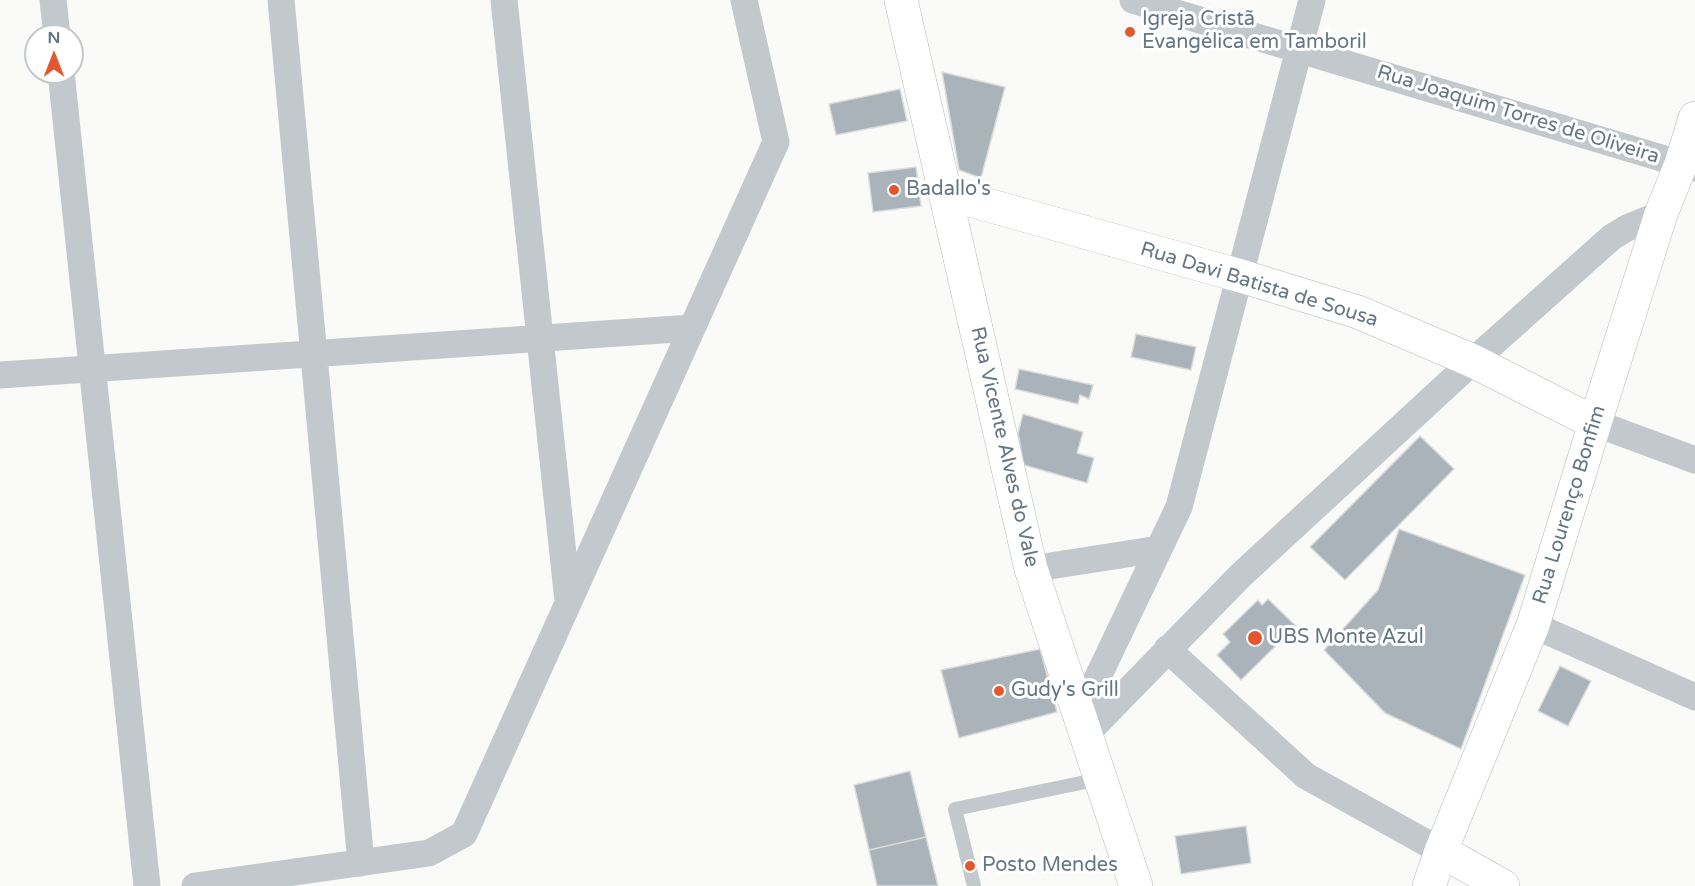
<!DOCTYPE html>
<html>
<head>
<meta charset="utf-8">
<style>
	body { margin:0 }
	#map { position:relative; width:1695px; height:886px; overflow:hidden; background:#fafaf8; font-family:"Varela Round",sans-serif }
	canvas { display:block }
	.north { position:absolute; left:24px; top:24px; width:60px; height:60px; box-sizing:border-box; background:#fff; border:2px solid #c1c8cd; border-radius:50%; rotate:0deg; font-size:16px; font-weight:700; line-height:24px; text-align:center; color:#657683 }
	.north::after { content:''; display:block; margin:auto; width:21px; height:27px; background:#e4572e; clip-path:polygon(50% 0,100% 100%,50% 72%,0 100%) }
</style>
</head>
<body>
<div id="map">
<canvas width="1695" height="886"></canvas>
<div class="north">N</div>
</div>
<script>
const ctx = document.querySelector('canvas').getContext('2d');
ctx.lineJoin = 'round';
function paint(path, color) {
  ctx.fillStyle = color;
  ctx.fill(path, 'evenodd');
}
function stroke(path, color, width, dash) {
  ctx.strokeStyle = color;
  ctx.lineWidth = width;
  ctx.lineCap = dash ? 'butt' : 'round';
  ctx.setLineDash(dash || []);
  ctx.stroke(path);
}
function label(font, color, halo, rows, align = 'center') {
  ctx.font = font + ' "Varela Round",sans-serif';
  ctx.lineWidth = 6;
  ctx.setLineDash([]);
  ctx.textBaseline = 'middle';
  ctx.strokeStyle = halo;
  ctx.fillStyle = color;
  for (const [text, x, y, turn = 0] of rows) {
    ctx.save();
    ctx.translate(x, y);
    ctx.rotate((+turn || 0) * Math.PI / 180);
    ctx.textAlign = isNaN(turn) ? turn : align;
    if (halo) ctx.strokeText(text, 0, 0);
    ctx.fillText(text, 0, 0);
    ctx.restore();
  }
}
const building = new Path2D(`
	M 942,72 L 1005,87 L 981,178 L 959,170 Z
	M 900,89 L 907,121 L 836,135 L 829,104 Z
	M 916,167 L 921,206 L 873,212 L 868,173 Z
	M 1136,334 L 1196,347 L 1191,370 L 1131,357 Z
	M 1019,369 L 1093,385 L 1089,399 L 1080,395 L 1078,404 L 1015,389 Z
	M 1023,414 L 1083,432 L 1077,453 L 1094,458 L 1087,483 L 1024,465 L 1018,433 Z
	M 1420,436 L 1454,469 L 1345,580 L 1310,547 Z
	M 1399,529 L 1525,575 L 1461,749 L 1385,713 L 1324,650 L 1378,590 Z
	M 1268,599 L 1296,626 L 1241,680 L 1217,655 L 1230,642 L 1223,634 L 1258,600 L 1262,605 Z
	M 1040,649 L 1057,712 L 959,738 L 941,670 Z
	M 1560,666 L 1591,681 L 1568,726 L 1538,711 Z
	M 910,771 L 926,837 L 869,850 L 854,785 Z
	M 1246,826 L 1251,863 L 1181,874 L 1175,836 Z
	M 926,837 L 938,886 L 877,886 L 869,850 Z`);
paint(building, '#aab3b9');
stroke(building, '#dcdcda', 1.5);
const secondary = new Path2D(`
	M 901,0 L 1031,569 L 1136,886
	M 945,193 L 1241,276 L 1358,312 L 1473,361 L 1595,423
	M 1441,851 L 1503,886
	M 1429,886 L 1441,851 L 1533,625 L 1595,423 L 1661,214 L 1681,164 L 1695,118`);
stroke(secondary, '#b3babf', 34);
stroke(new Path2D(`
	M 974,886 L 955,809 L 1100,779`), '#c3c8cc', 14);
stroke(new Path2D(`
	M 53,0 L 57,36
	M 281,0 L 361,863
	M 504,0 L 568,601
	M 1133,0 L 1695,168
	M 61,72 L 147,886
	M 0,375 L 692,328
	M 1595,423 L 1695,460
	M 1031,569 L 1159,549
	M 1533,625 L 1695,697
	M 1167,649 L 1306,776 L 1441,851
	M 1085,735 L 1240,576 L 1473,361 L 1612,237 L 1627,228 L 1661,214
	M 1085,735 L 1096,681 L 1179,507 L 1312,0
	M 195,886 L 429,853 L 464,834 L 776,142 L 744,0`), '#c3c8cc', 27);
stroke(secondary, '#fff', 33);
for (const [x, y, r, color] of [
	[1130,32,6,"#e4572e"],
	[894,190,6,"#e4572e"],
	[1255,638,8,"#e4572e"],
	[999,691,6,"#e4572e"],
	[970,866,6,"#e4572e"]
]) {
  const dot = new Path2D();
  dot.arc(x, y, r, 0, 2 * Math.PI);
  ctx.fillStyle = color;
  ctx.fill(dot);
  stroke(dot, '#fff', 2);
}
label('20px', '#657683', '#fff', [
	["Igreja Cristã",1142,20],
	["Evangélica em Tamboril",1142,43],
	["Badallo's",906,190],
	["UBS Monte Azul",1268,638],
	["Gudy's Grill",1011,691],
	["Posto Mendes",982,866]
], 'left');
label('20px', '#657683', '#fff', [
	["Rua Joaquim Torres de Oliveira",1518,115,17],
	["Rua Davi Batista de Sousa",1259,285,17],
	["Rua Vicente Alves do Vale",1004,447,77],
	["Rua Lourenço Bonfim",1570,505,-73]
]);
</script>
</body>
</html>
